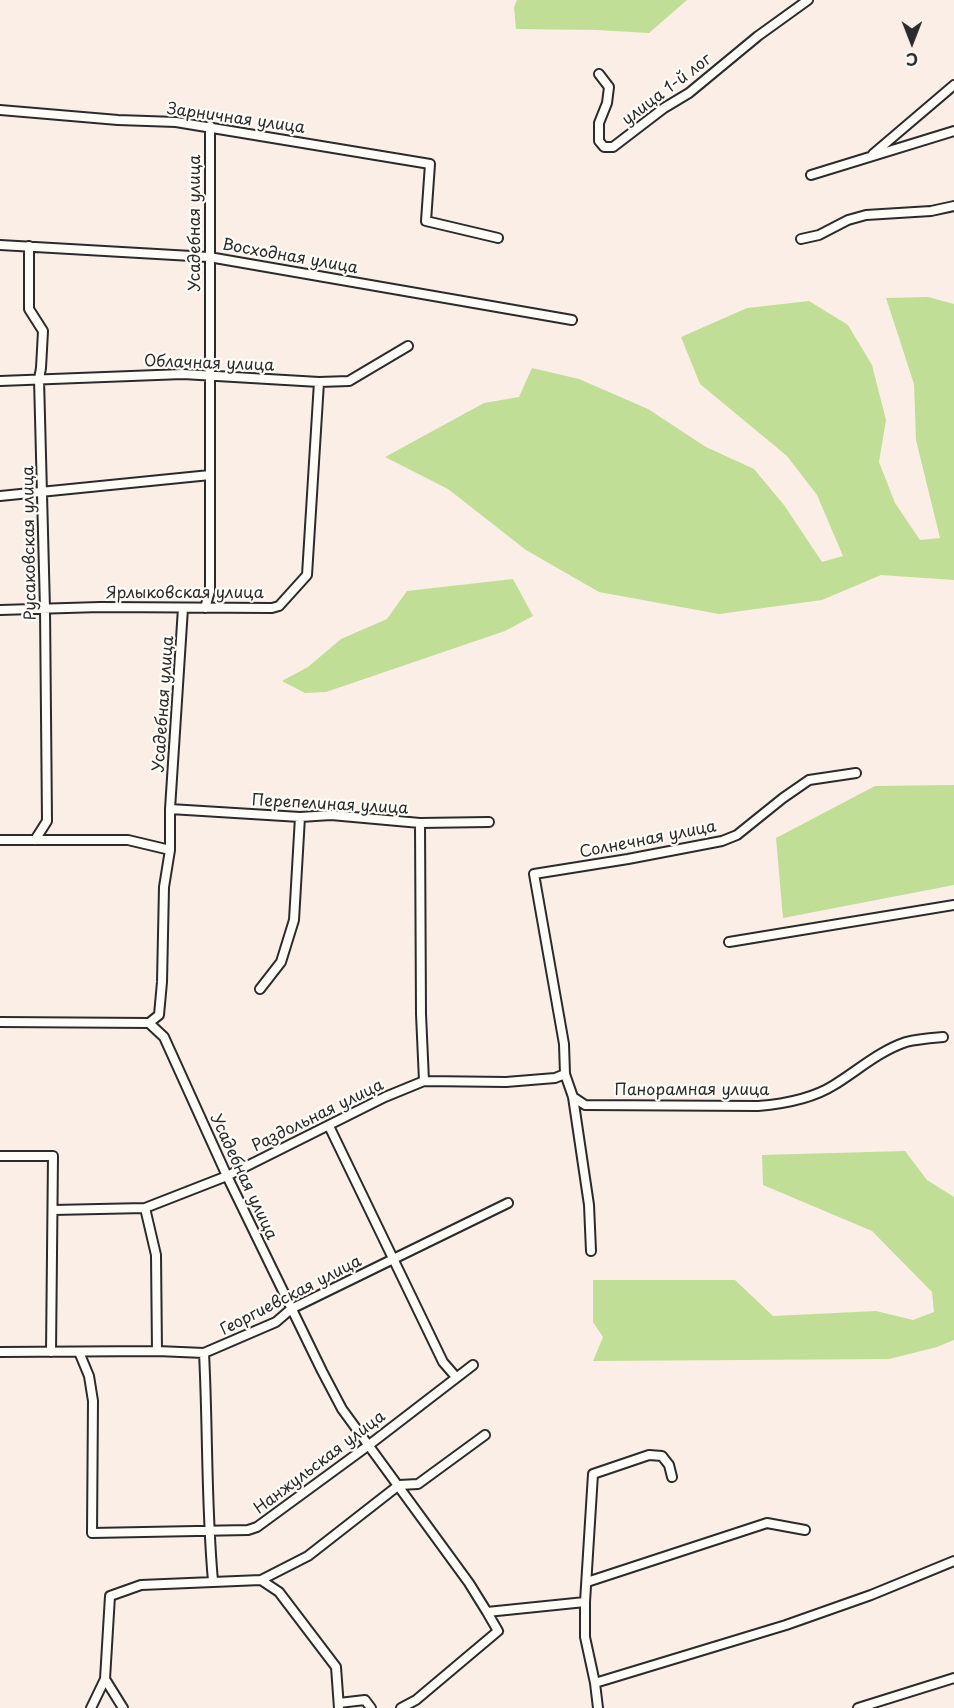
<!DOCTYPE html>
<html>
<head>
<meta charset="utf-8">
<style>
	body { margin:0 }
	#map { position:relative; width:954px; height:1708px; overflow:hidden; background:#faeee6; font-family:"Playpen Sans",sans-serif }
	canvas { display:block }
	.north { position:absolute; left:882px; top:12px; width:60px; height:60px; -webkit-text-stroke:4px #fdfcf7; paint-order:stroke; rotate:180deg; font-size:16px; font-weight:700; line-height:24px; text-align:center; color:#2b2b2b }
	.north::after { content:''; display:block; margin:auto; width:21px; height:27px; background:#2b2b2b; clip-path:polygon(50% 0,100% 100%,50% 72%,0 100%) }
</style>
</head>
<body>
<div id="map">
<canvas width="954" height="1708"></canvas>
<div class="north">С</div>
</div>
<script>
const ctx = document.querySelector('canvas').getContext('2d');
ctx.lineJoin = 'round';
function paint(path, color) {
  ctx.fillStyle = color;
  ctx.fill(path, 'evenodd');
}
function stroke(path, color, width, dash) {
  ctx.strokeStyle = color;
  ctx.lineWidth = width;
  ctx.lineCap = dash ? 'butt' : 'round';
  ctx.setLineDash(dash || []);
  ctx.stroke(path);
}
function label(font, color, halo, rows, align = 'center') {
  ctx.font = font + ' "Playpen Sans",sans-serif';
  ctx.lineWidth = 4.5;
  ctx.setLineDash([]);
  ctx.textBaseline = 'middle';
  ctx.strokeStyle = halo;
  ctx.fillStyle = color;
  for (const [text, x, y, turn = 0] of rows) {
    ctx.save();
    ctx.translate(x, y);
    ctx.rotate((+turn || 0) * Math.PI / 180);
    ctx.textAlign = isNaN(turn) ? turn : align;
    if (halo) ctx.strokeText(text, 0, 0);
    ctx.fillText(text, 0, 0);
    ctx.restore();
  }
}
paint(new Path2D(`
	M 517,0 L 687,0 L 649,33 L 597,30 L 516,29 L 514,7 Z
	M 928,297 L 954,304 L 954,580 L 881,575 L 822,600 L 719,614 L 599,592 L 526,550 L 448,489 L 385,457 L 484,403 L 519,397 L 532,368 L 579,379 L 648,409 L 706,447 L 754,469 L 784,505 L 822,562 L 843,556 L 817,495 L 787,456 L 700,384 L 681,337 L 747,308 L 809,301 L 848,325 L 872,365 L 886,420 L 879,462 L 895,503 L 920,540 L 940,538 L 916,440 L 914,384 L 886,298 Z
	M 513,579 L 533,616 L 505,631 L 326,692 L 305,693 L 282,681 L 308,667 L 341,639 L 387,619 L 407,591 Z
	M 954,785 L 954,885 L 783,918 L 776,838 L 875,786 Z
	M 905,1151 L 927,1180 L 954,1197 L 954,1340 L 937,1347 L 889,1359 L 593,1361 L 603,1337 L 593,1322 L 593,1280 L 735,1280 L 773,1316 L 876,1311 L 913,1320 L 934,1312 L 932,1292 L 872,1231 L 763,1185 L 762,1155 Z`), '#c1de96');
const minor = new Path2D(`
	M 599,74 L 609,87 L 607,103 L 599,123 L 599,141 L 604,147 L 613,147 L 664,108 L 689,93 L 758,36 L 808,0
	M 0,110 L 118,120 L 176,122 L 430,164 L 426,221 L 498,238
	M 873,154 L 954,85
	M 811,175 L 954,131
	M 801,239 L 819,235 L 848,220 L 866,215 L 931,211 L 954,206
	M 0,245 L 209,257 L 572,320
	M 29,246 L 29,309 L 43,331 L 41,368 L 39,379 L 45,609 L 47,821 L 35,840
	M 0,381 L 183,374 L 319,382 L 349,381 L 408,346
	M 0,496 L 210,475
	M 205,608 L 210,591 L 210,126
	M 0,610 L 100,607 L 272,608 L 279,606 L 307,575 L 319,382
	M 170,809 L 300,817 L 331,815 L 420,823 L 489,822
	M 420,823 L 421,1014 L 424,1081
	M 0,840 L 128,840 L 170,850
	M 729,942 L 954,905
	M 260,989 L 281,962 L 294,920 L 300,817
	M 0,1022 L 149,1023
	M 149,1023 L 164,1037 L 227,1176 L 322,1371 L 342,1409 L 469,1583 L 487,1612 L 585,1602
	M 149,1023 L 159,1015 L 162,982 L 164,887 L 170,850 L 170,809 L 183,608
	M 573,1097 L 585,1105 L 758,1106 C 783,1104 812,1099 834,1085 C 857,1071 879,1051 906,1042 C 917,1039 931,1038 943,1037
	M 329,1126 L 443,1362 L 456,1377
	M 0,1156 L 53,1156 L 51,1352
	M 145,1208 L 156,1255 L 157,1351
	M 53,1210 L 145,1208 L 227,1176 L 385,1097 L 424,1081 L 506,1082 L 555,1078 L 565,1074
	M 591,1251 L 589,1205 L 573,1097 L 565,1074 L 564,1044 L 534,874 L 628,859 L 722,841 L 737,835 L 783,798 L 809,780 L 856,773
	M 0,1352 L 157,1351 L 204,1353 L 276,1322 L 291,1309 L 508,1203
	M 79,1352 L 89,1376 L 93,1401 L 92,1533 L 248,1530 L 257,1527 L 369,1445 L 473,1365
	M 204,1353 C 208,1429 206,1505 213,1581
	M 261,1580 L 279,1592 L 336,1667 L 339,1708
	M 587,1582 L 767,1523 L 805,1530
	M 105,1679 L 123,1708
	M 595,1683 L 786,1625 L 871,1595 L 954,1561
	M 339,1703 L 365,1700 L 371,1708
	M 91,1708 L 105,1679 L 110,1596 L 141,1585 L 261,1580 L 308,1556 L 399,1485 L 418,1484 L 485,1435
	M 401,1708 L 416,1700 L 498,1631 L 487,1612
	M 598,1708 L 595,1683 L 585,1637 L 585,1602 L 593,1474 L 649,1455 L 662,1456 L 669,1465 L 672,1477
	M 858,1708 L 954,1678`);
stroke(minor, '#2b2b2b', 12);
stroke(minor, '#fdfcf7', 8);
label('16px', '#2b2b2b', '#fdfcf7', [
	["улица 1-й лог",667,90,-37],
	["Зарничная улица",236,119,8],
	["Усадебная улица",196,223,-90],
	["Восходная улица",290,257,10],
	["Облачная улица",209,364,2],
	["Русаковская улица",30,543,-91],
	["Ярлыковская улица",185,594],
	["Усадебная улица",164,704,-86],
	["Перепелиная улица",330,805,3],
	["Солнечная улица",648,840,-11],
	["Панорамная улица",692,1091],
	["Раздольная улица",318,1116,-26],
	["Усадебная улица",243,1177,65],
	["Георгиевская улица",291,1296,-27],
	["Нанжульская улица",320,1463,-37]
]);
</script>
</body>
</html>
